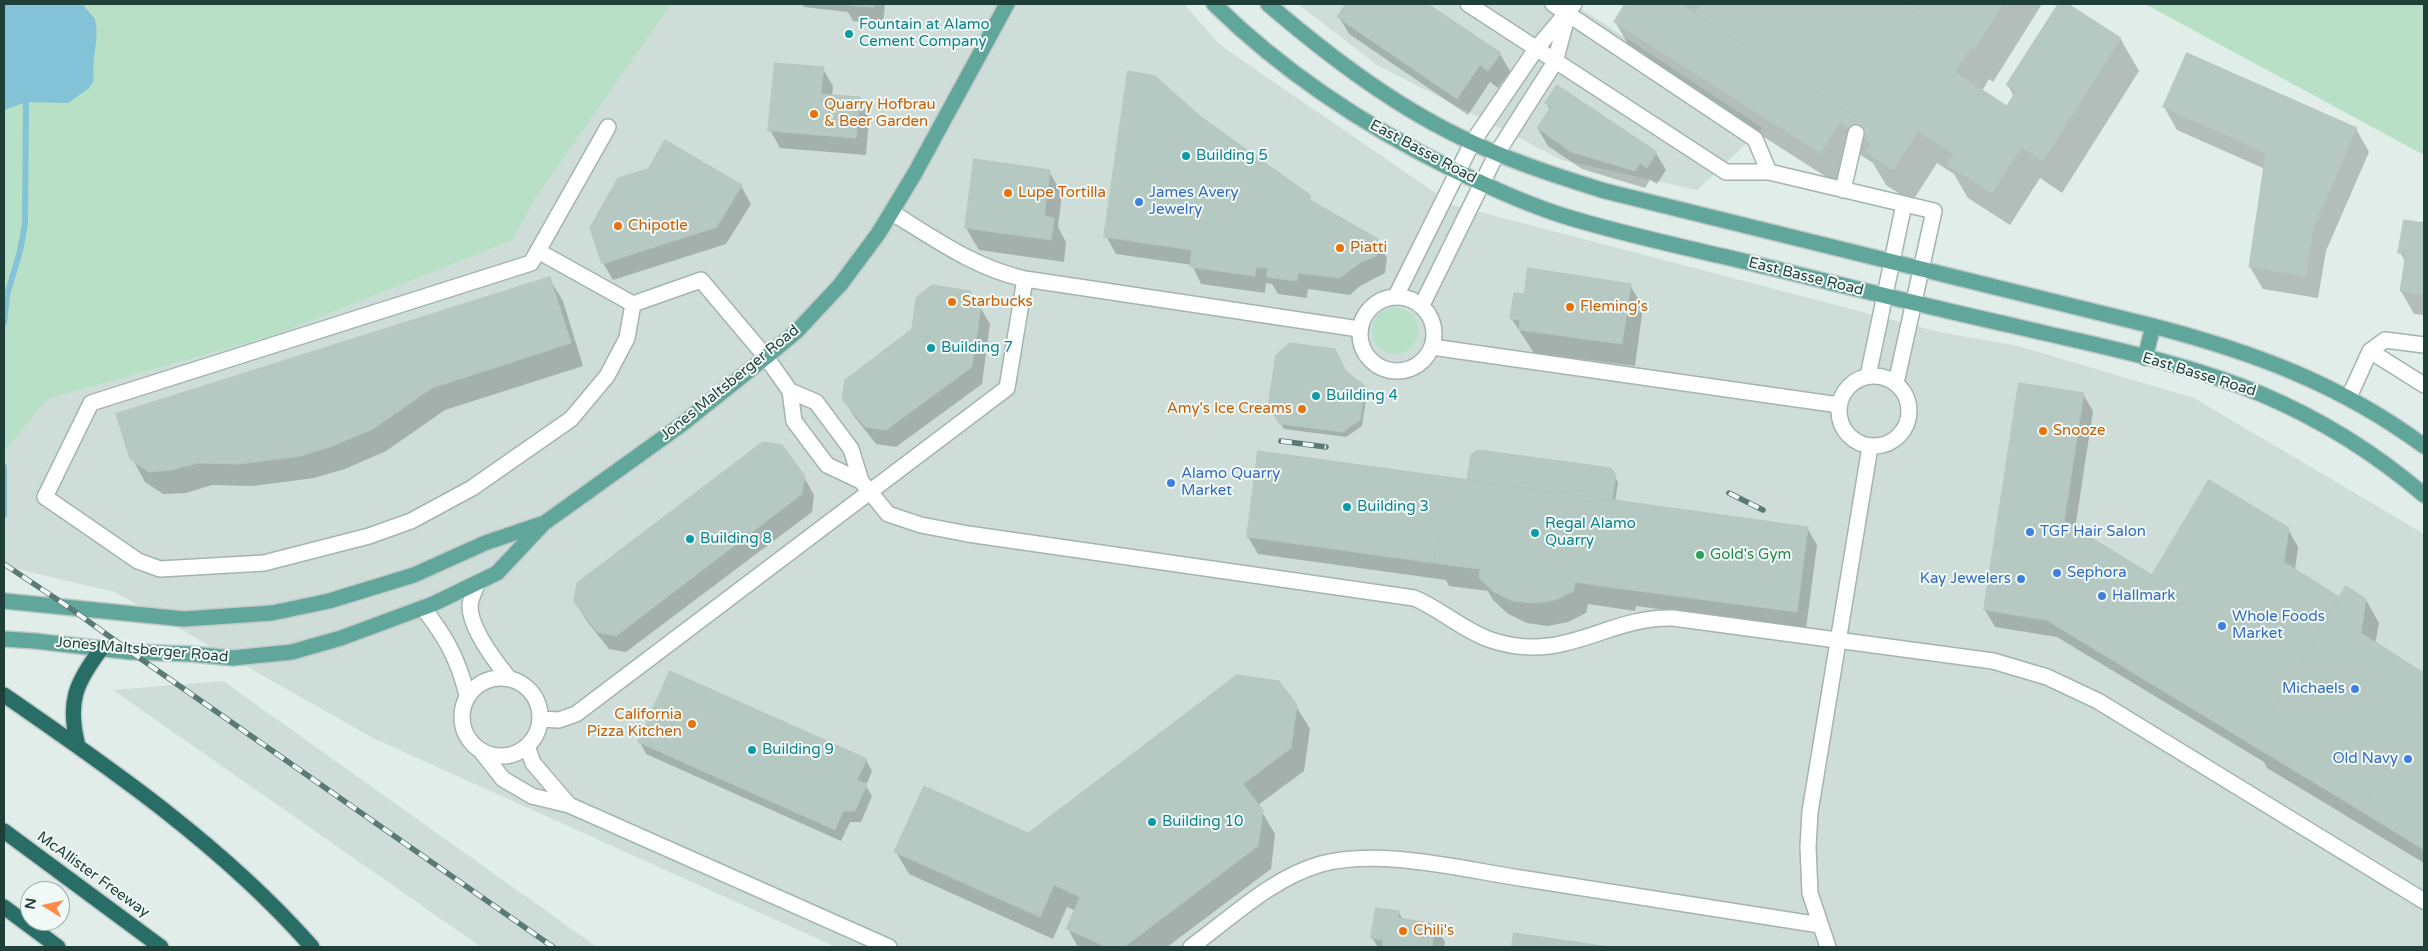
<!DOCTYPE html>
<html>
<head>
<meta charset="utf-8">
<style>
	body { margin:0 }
	#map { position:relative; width:2428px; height:951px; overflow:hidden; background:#e0ede8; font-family:"Varela Round",sans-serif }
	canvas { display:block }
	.frame { position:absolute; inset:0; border:5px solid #1f3f39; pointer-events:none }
	.north { position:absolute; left:20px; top:881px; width:50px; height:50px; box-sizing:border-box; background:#f1f9f6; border:1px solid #9dafaa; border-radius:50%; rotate:279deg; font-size:14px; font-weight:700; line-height:20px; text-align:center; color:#1f3f39 }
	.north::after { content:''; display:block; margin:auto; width:18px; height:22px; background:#ff8a4c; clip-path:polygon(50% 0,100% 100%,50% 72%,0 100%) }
</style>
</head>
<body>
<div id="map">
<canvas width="2428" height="951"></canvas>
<div class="frame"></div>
<div class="north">N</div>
</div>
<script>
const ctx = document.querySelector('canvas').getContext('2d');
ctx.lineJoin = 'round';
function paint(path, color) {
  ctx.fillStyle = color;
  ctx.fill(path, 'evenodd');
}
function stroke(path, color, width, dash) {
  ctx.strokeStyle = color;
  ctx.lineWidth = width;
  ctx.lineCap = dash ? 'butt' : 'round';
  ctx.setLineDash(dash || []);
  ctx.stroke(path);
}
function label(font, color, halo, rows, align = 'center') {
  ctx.font = font + ' "Varela Round",sans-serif';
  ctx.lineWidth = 4;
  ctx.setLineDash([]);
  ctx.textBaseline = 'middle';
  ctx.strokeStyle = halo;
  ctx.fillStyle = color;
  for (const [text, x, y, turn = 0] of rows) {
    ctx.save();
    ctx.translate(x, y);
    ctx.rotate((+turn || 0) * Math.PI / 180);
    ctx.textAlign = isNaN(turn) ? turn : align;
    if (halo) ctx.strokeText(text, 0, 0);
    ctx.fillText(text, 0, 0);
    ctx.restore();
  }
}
paint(new Path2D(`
	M 645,4 L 1184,4 L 1220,45 L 1453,205 L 1939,332 L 2018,346 L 2194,398 L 2424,534 L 2424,947 L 836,947 L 373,738 L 115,592 L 4,566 L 4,452 L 46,399 L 272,336 Z
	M 1298,4 L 1574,4 L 1763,128 L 1697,190 L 1562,160 L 1377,65 Z
	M 223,681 L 597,947 L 481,947 L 113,690 Z`), '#ceddd7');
paint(new Path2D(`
	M 4,4 L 671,4 L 536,197 L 512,240 L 272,336 L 47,399 L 4,452 Z
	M 2145,4 L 2424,4 L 2424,155 Z
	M1372 331a23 23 0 1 1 46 0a23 23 0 1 1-46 0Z`), '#b7e0c6');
paint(new Path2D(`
	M 4,4 L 83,4 C 86,10 92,14 95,20 C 100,34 91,62 94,80 L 89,88 L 68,103 L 26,102 L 4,110 Z`), '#83c2d7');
paint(new Path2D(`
	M 802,4 L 885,4 L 883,24 L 853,21 L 848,12 L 804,7 Z
	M 1348,4 L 1426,4 L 1500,54 L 1510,71 L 1498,88 L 1490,82 L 1468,115 L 1349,34 L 1339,17 Z
	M 1627,4 L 2042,4 L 1993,82 L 1989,79 L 1982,91 L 2008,107 L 2014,97 L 2008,85 L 2059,4 L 2066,4 L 2120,38 L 2139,71 L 2062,193 L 2040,178 L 2010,225 L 1968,198 L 1954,174 L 1937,163 L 1912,202 L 1886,185 L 1873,163 L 1859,154 L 1839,185 L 1634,54 L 1615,22 Z
	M 823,69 L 833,86 L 832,96 L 859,99 L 869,116 L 866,155 L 780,148 L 770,130 Z
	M 1546,103 L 1656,153 L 1666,170 L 1657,184 L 1650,180 L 1645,188 L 1582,169 L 1548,146 L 1538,129 L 1550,110 Z
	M 2164,107 L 2356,129 L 2369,152 L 2326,251 L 2318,298 L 2263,289 L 2250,267 L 2265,169 L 2177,130 Z
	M 1200,118 L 1309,196 L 1313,204 L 1377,240 L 1387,258 L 1385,273 L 1360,286 L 1350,295 L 1308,289 L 1307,298 L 1278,294 L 1272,284 L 1266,283 L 1265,293 L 1201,284 L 1192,265 L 1116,254 L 1106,236 Z
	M 1049,171 L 1062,194 L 1058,227 L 1066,242 L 1064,262 L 979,250 L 966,228 Z
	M 741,186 L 751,204 L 726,244 L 613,280 L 603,263 Z
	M 2405,222 L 2424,225 L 2424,315 L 2414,314 L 2401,291 L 2406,263 L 2400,252 Z
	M 549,278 L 563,301 L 583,366 L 445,410 L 386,451 L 345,469 L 314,478 L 253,486 L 212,485 L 186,493 L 163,494 L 145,482 L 132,458 Z
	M 1630,285 L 1643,307 L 1635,366 L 1534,353 L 1511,318 L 1525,296 Z
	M 980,307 L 990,324 L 982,384 L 896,447 L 876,444 L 854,416 L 843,399 L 913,330 Z
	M 1346,372 L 1364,387 L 1367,393 L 1362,426 L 1346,437 L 1284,429 L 1273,412 Z
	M 2083,394 L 2093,411 L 2075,529 L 2152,577 L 2288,529 L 2298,547 L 2295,570 L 2339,600 L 2366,600 L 2379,623 L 2375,644 L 2424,674 L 2424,863 L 2267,768 L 2264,762 L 2057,637 L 1995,627 L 1985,610 Z
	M 1610,469 L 1618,482 L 1615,502 L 1807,528 L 1817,545 L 1806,629 L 1636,606 L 1635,611 L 1588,604 L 1586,613 L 1568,622 L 1548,626 L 1527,623 L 1508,614 L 1493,600 L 1488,591 L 1449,586 L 1446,580 L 1258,554 L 1248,537 L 1468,482 Z
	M 804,477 L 814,495 L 812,512 L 626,652 L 609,649 L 586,620 L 576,602 Z
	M 1296,706 L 1310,729 L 1304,771 L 1258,805 L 1275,834 L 1271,869 L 1167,947 L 1078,947 L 1068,929 L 1076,911 L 1067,907 L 1053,939 L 909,874 L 896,852 L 1029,834 Z
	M 640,742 L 866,760 L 872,771 L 866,786 L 872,796 L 861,822 L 850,822 L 841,841 L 646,754 Z
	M 1399,913 L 1403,920 L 1435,925 L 1445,942 L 1444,947 L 1378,947 L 1372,938 Z
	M 1515,935 L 1603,947 L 1513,947 Z`), '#0003');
stroke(new Path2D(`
	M 4,323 L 7,295 L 20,251 L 25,224 L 26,95
	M 4,467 L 4,515`), '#83c2d7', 6);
const building = new Path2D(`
	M 842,4 L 874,4 L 873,7 Z
	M 1346,4 L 1428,4 L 1501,53 L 1488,71 L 1480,65 L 1457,99 L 1337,17 Z
	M 1625,4 L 1681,4 L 1873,128 L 1921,51 L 1914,46 L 1929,22 L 1901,4 L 2003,4 L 1974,50 L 1971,48 L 1955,72 L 2007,106 L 2016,91 L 2006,85 L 2058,4 L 2068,4 L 2121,38 L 2043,161 L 2021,147 L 1992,193 L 1947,165 L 1954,154 L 1918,131 L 1893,170 L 1866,152 L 1871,143 L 1840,122 L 1820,153 L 1614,22 Z
	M 1701,4 L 1901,4 L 1929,22 L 1914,46 L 1921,51 L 1873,128 L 1695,14 Z
	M 2187,53 L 2357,128 L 2313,228 L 2306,276 L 2249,267 L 2266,153 L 2163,107 Z
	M 775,63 L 824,67 L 821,94 L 860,97 L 856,138 L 768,131 Z
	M 1128,71 L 1155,76 L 1201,117 L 1310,195 L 1310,200 L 1378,239 L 1376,256 L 1361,262 L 1340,278 L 1298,273 L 1297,281 L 1266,277 L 1268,268 L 1256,267 L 1255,276 L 1190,267 L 1192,250 L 1104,237 Z
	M 1557,85 L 1657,152 L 1647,168 L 1640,163 L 1635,171 L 1571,152 L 1537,128 L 1551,107 L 1545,103 Z
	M 665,140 L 742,185 L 717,227 L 602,264 L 590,228 L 618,178 L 648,169 Z
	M 974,159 L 1050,170 L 1044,216 L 1054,218 L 1051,240 L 965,228 Z
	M 2404,220 L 2424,223 L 2424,295 L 2400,291 L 2406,254 L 2398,253 Z
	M 1528,268 L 1631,284 L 1622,344 L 1519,330 L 1520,320 L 1510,319 L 1514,293 L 1524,294 Z
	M 550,277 L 571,343 L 432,388 L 373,429 L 332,446 L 301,456 L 239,464 L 198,463 L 172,470 L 149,472 L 130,459 L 116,414 Z
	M 932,285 L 970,291 L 981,306 L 972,367 L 886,430 L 865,427 L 842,399 L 845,380 L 912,329 L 916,298 Z
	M 1290,343 L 1335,349 L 1346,371 L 1365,386 L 1360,420 L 1343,432 L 1280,424 L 1268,407 L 1276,355 Z
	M 2019,383 L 2084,393 L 2064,521 L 2152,575 L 2104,655 L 2046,620 L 1984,610 Z
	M 763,442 L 782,445 L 805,476 L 802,494 L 616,636 L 597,632 L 574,602 L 577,583 Z
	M 1478,450 L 1611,468 L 1616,476 L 1612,500 L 1467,480 L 1471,455 Z
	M 1258,451 L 1447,477 L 1434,563 L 1247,537 Z
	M 1447,477 L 1635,503 L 1623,589 L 1575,582 L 1574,591 L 1555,600 L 1534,603 L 1513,601 L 1494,592 L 1479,578 L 1480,569 L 1434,563 Z
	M 2209,480 L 2289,528 L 2284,562 L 2339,597 L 2252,745 L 2104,655 Z
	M 1635,503 L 1808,527 L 1797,612 L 1623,589 Z
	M 2346,586 L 2366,599 L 2361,633 L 2424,673 L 2424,706 L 2361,811 L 2252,745 Z
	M 670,671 L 867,759 L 857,780 L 867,784 L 855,811 L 843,811 L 835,830 L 638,742 Z
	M 1237,675 L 1279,681 L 1297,705 L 1291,748 L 1243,784 L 1263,810 L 1258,846 L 1124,947 L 1107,947 L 1066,929 L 1080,897 L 1054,885 L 1040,917 L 894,852 L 924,786 L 1028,833 Z
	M 2424,706 L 2424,850 L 2361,811 Z
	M 1376,908 L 1399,911 L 1398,918 L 1436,924 L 1432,946 L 1438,947 L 1382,947 L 1383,940 L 1371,938 Z
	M 1514,933 L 1609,947 L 1512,947 Z`);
paint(building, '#b5c8c2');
stroke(building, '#b2c7c0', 1);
stroke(new Path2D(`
	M 1856,133 L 1863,122`), '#b9cac5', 15, [15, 8]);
const minor = new Path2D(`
	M 1468,4 L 1726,172 L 1769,172 L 1934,211 L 1896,383
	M 1553,4 L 1755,139 L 1769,172
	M 608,127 L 531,263 L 91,403 L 45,497 L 138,561 L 160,569 L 264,563 L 369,536 L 411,521 L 472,488 L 571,419 L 607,376 L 627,338 L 633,304 L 701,280 L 766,357 L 790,391 L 794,421 L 827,465 L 861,481 L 888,514 L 921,525 L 968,534 L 1414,598 C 1441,609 1462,630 1491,640 C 1565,665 1606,616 1673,618 L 1993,661 L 2047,677 L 2098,701 L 2424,901
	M 1843,190 L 1856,133
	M 891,212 C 935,239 975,268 1025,279 L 1359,329
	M 538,251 L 633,304
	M 1396,296 L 1472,143 L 1536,49 L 1574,4
	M1360 334a37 37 0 1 1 74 0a37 37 0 1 1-74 0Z
	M 1422,305 L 1497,153 L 1555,62 L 1567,17
	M 1432,347 L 1839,405
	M 2370,351 L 2424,385
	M1839 411a35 35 0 1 1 70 0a35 35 0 1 1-70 0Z
	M 1868,376 L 1904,204
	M 790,391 L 816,402 L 851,449 L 861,481
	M 2349,397 L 2370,351 L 2385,340 L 2424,345
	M 477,584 C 475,590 470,600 470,606 C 470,629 495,661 508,677
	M 423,608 C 446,637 458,659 467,695
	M462 717a39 39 0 1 1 78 0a39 39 0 1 1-78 0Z
	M 540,719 L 559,720 L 576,714 L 1007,388 L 1025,279
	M 527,746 L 533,763 L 569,805
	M 481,751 L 503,779 L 532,796 L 569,805 L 889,947
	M 1191,947 C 1232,917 1272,878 1321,864 C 1379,848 1461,869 1520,878 C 1620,894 1720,910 1820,925
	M 1828,947 L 1810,893 L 1808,847 L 1810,812 L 1870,447`);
const major = new Path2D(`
	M 1214,4 C 1284,73 1365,126 1454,170 C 1489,187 1526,204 1564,216 C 1625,235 1689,248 1751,263 C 1838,284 1924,306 2010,325 C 2094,345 2181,361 2261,394 C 2320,419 2375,453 2424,495
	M 1268,4 C 1330,57 1398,109 1473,143 C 1516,163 1560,177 1605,191 L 2153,326 C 2253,352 2340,384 2424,446
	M 2145,358 L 2153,326
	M 4,601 L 184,619 L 272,613 L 329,601 L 414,575 L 485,543 L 541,524
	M 4,639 L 35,641 L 131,652 L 191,654 L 233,658 L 292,652 L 341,638 L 433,604 L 497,573 L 543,524 L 681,425 L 766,357 L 797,331 L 840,285 L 878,234 L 915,173 L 1007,4`);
const highway = new Path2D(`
	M 4,695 C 113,770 224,847 312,947
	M 78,746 C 67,703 75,683 102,648
	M 4,831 L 161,947
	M 4,907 L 58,947`);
stroke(minor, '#a2b5b0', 18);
stroke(major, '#c0c9c8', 18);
stroke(highway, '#c0c9c8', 18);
stroke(minor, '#fff', 15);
stroke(major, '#61a69b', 15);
stroke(highway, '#286e66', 15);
const rail = new Path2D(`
	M 1281,441 L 1326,447
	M 1729,493 L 1763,510
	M 4,564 L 70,608 L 131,652 L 553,947`);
stroke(rail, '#597a75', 5.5);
stroke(rail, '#f1f9f6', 4, [11]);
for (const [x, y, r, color] of [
	[849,34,5,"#0f9aa8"],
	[814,114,5,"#e8710a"],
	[1186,156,5,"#0f9aa8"],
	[1008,193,5,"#e8710a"],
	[1139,202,5,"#3f7fe0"],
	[618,226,5,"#e8710a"],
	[1340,248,5,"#e8710a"],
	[952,302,5,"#e8710a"],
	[1570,307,5,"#e8710a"],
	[931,348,5,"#0f9aa8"],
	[1316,396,5,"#0f9aa8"],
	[1302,409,5,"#e8710a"],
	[2043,431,5,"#e8710a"],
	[1171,483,5,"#3f7fe0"],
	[1347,507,5,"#0f9aa8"],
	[2030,532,5,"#3f7fe0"],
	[1535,533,5,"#0f9aa8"],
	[690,539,5,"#0f9aa8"],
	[1700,555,5,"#2e9e5b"],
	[2057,573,5,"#3f7fe0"],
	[2021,579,5,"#3f7fe0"],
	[2102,596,5,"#3f7fe0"],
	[2222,626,5,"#3f7fe0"],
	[2355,689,5,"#3f7fe0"],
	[692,724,5,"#e8710a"],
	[752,750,5,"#0f9aa8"],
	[2408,759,5,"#3f7fe0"],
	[1152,822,5,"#0f9aa8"],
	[1403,931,5,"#e8710a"]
]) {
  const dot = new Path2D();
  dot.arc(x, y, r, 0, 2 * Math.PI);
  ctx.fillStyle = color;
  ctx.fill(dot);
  stroke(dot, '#f1f9f6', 2);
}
label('15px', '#0d838f', '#f1f9f6', [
	["Fountain at Alamo",859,25],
	["Cement Company",859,42],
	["Building 5",1196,156],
	["Building 7",941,348],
	["Building 4",1326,396],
	["Building 3",1357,507],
	["Regal Alamo",1545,524],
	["Quarry",1545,541],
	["Building 8",700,539],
	["Building 9",762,750],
	["Building 10",1162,822]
], 'left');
label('15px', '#c56008', '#f1f9f6', [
	["Quarry Hofbrau",824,105],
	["& Beer Garden",824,122],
	["Lupe Tortilla",1018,193],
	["Chipotle",628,226],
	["Piatti",1350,248],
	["Starbucks",962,302],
	["Fleming's",1580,307],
	["Amy's Ice Creams",1292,409,"right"],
	["Snooze",2053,431],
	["California",682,715,"right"],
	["Pizza Kitchen",682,732,"right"],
	["Chili's",1413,931]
], 'left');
label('15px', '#1f3f39', '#f1f9f6', [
	["East Basse Road",1423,152,28],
	["East Basse Road",1806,277,14],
	["East Basse Road",2199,375,17],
	["Jones Maltsberger Road",730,383,-39],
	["Jones Maltsberger Road",142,650,5],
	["McAllister Freeway",93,875,36]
]);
label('15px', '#366cbe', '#f1f9f6', [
	["James Avery",1149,193],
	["Jewelry",1149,210],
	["Alamo Quarry",1181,474],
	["Market",1181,491],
	["TGF Hair Salon",2040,532],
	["Sephora",2067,573],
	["Kay Jewelers",2011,579,"right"],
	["Hallmark",2112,596],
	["Whole Foods",2232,617],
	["Market",2232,634],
	["Michaels",2345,689,"right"],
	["Old Navy",2398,759,"right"]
], 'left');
label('15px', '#27864d', '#f1f9f6', [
	["Gold's Gym",1710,555]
], 'left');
</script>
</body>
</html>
